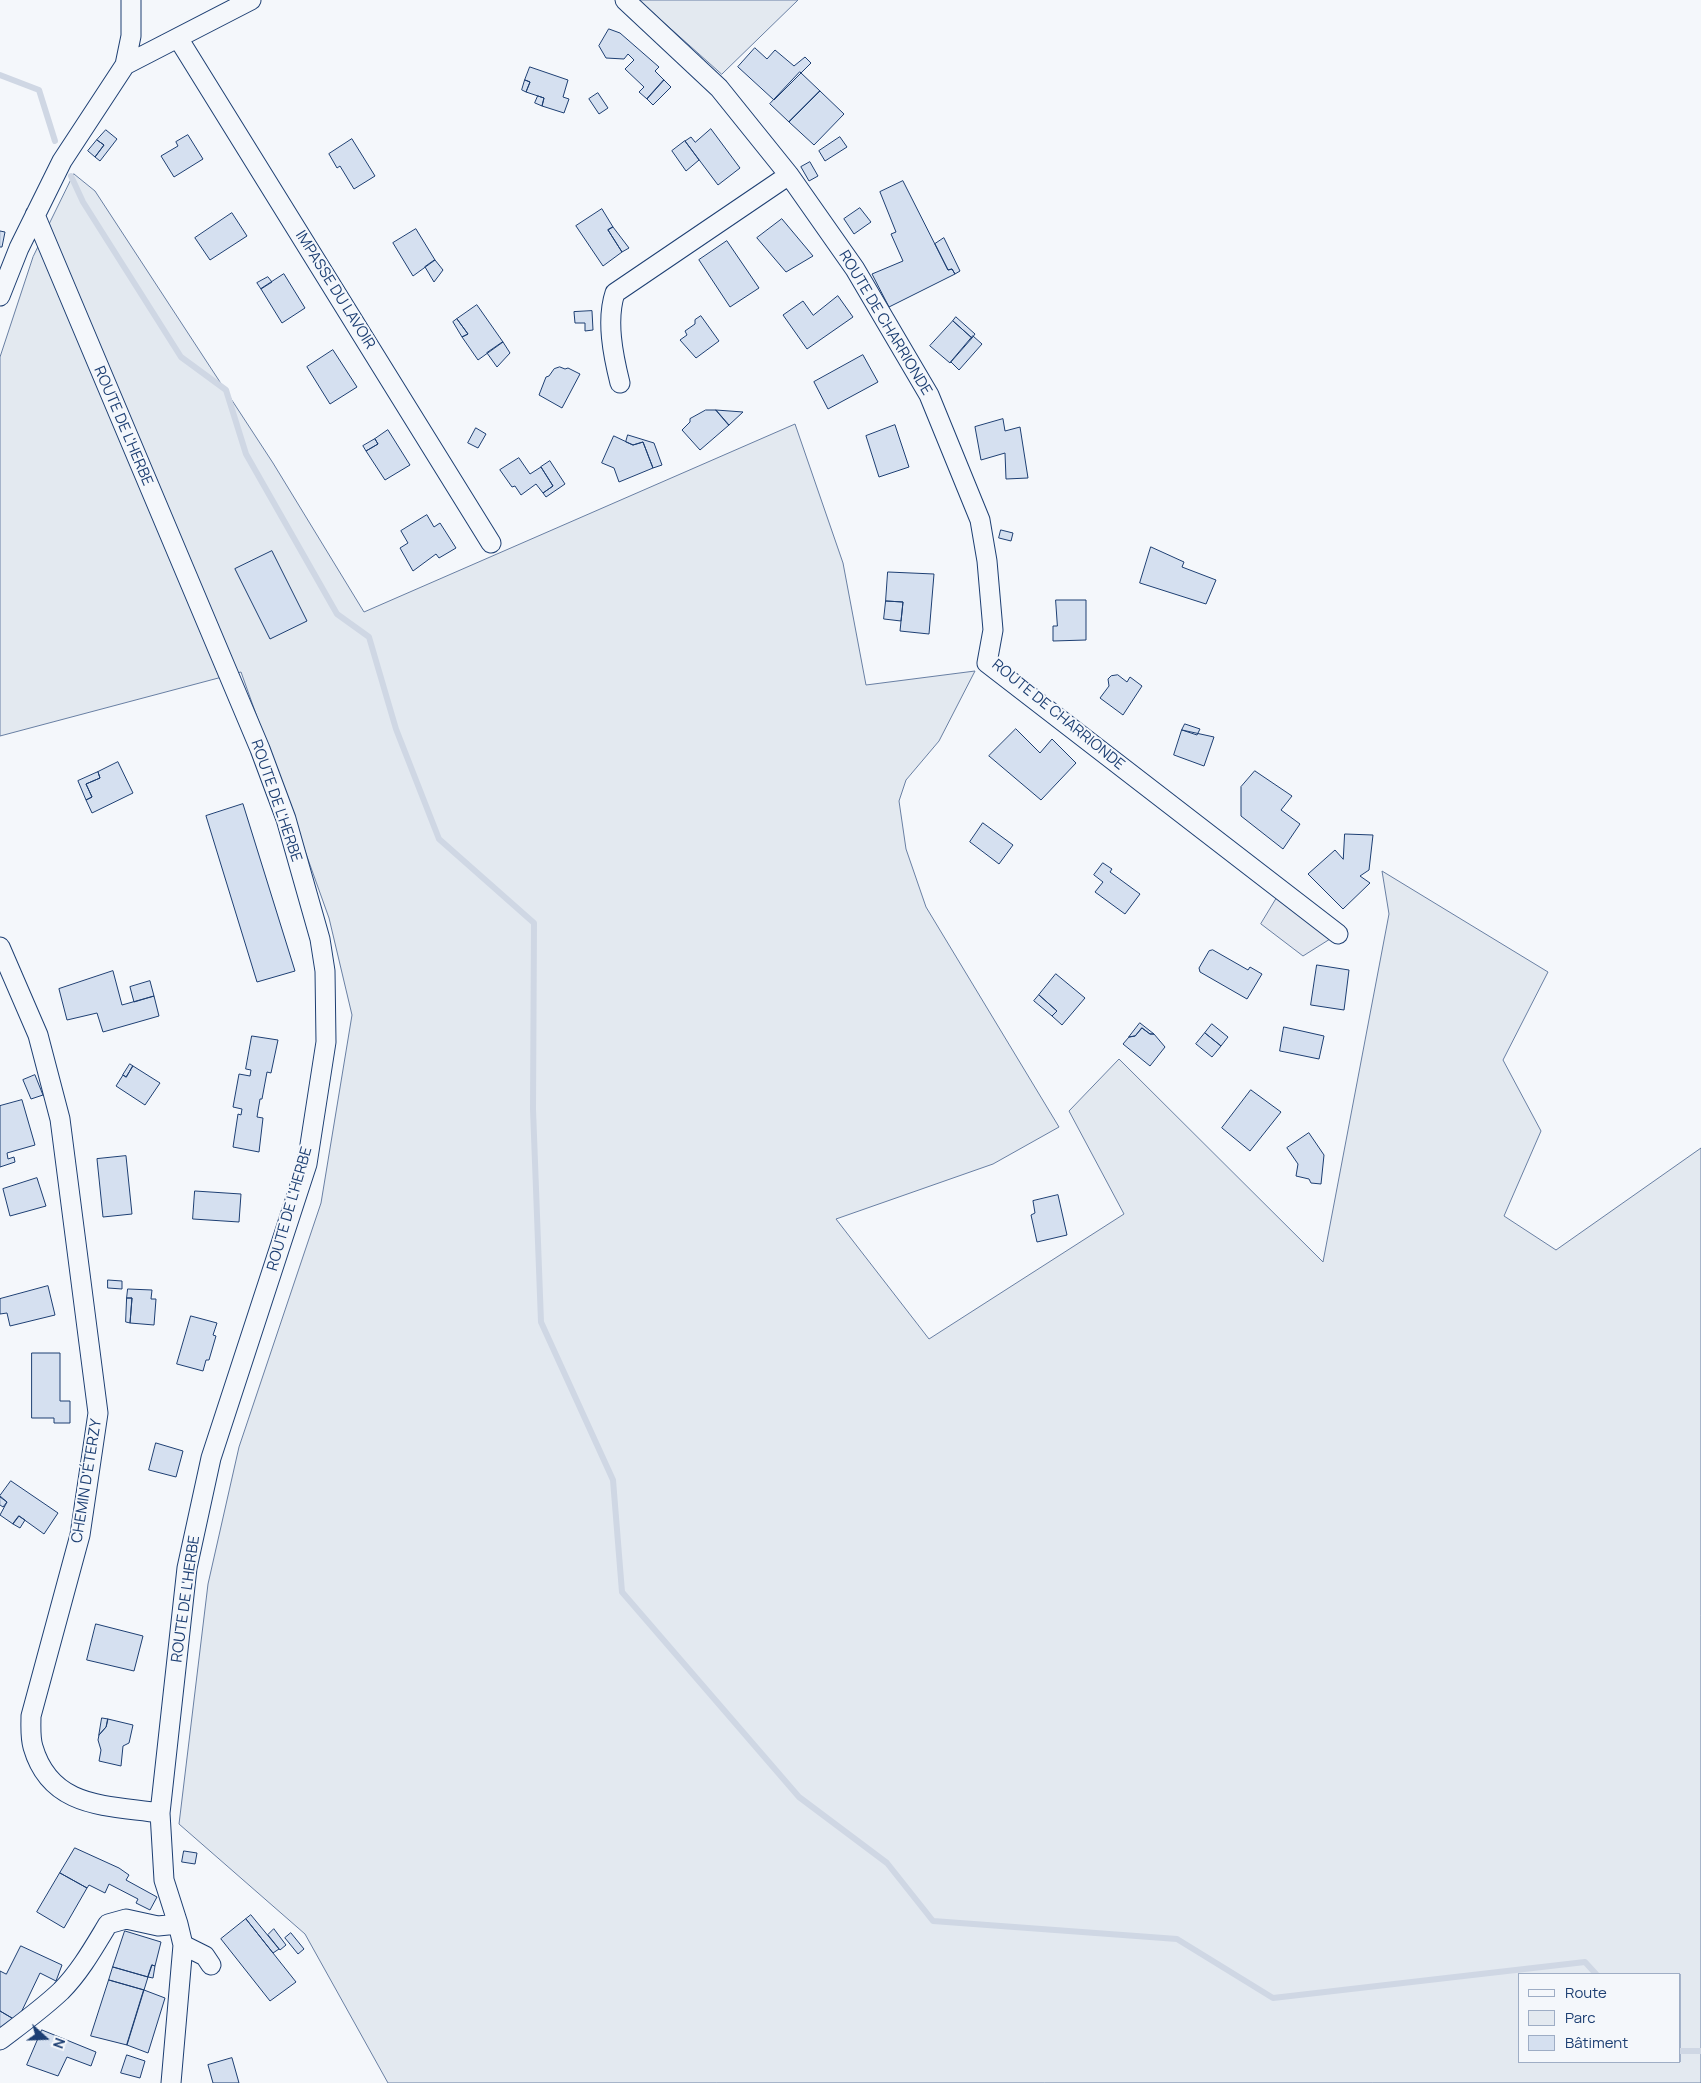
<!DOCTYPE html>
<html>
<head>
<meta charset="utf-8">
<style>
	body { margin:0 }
	#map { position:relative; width:1701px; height:2083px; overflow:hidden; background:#f4f7fb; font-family:Manrope,sans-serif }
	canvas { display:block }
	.legend { position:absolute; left:1518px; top:1973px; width:162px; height:90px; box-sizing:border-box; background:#f4f7fb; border:1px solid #9eadc5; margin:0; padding:6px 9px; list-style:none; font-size:15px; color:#1d3f73 }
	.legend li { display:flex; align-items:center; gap:10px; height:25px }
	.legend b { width:25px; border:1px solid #9eadc5 }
	.north { position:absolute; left:20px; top:2013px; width:50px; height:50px; -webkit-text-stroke:4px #f4f7fb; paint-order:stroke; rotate:110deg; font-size:14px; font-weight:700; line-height:20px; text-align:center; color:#1d3f73 }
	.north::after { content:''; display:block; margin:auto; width:18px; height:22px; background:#1d3f73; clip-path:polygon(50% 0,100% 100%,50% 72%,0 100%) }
</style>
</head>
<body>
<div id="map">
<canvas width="1701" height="2083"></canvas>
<ul class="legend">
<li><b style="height:6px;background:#f4f7fb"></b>Route</li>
<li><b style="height:14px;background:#e3e9f0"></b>Parc</li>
<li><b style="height:14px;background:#d5e0f0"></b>Bâtiment</li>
</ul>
<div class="north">N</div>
</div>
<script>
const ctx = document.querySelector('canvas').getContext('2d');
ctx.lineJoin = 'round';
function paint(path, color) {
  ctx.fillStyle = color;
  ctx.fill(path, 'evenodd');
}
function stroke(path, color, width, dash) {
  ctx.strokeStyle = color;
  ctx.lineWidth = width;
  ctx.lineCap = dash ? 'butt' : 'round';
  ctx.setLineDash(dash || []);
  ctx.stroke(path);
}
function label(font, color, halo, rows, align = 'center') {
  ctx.font = font + ' Manrope,sans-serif';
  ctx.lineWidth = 4;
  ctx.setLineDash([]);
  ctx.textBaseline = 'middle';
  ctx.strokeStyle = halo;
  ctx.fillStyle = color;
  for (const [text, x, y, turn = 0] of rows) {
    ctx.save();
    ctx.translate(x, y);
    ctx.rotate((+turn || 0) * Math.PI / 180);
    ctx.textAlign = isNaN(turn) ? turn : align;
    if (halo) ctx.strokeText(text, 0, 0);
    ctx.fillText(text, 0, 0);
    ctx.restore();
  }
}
const green = new Path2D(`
	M 639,0 L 798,0 L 722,74 Z
	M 74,174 L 95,191 L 273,463 L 364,612 L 795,424 L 843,563 L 866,685 L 975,671 L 939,741 L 906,780 L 899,801 L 906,849 L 926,907 L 1059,1127 L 993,1164 L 836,1219 L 929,1339 L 1124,1214 L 1069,1111 L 1119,1059 L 1323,1262 L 1389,914 L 1382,871 L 1548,972 L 1503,1060 L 1541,1131 L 1504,1216 L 1556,1250 L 1701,1148 L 1701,2083 L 388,2083 L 305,1934 L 179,1824 L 208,1584 L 239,1447 L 321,1203 L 352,1015 L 329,918 L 241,672 L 0,736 L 0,357 L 33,257 ZM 1520,1974 L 1680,1974 L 1680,2062 L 1520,2062 Z`);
paint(green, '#e3e9f0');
stroke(green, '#687fa3', 1);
const parking = new Path2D(`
	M 1281,891 L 1338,934 L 1303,956 L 1261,924 Z`);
paint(parking, '#e3e8f0');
stroke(parking, '#687fa3', 1);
stroke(new Path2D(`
	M 0,75 L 39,90 L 55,141
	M 71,176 L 83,202 L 181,357 L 226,390 L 246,454 L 337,614 L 369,637 L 396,729 L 439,839 L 534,923 L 533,1109 L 541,1322 L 613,1480 L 622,1592 L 799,1797 L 887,1863 L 933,1921 L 1177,1939 L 1273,1998 L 1585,1962 L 1596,1974
	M 1680,2051 L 1701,2051`), '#cfd7e4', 6);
const building = new Path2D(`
	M 609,29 L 620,33 L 659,67 L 655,71 L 664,80 L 647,99 L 639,92 L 644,87 L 625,69 L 634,60 L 628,54 L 624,59 L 606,58 L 599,46 Z
	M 755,48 L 767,59 L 775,50 L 794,66 L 805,57 L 811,63 L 774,100 L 738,67 Z
	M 530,67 L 568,80 L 563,97 L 569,99 L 564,113 L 542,106 L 544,98 L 526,92 L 530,82 L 525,80 Z
	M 800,72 L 820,91 L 789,122 L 770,104 Z
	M 525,80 L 530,82 L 526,92 L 522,90 Z
	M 664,80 L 671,87 L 653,105 L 647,99 Z
	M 820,91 L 844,114 L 814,145 L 789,122 Z
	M 598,93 L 608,108 L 599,114 L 589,99 Z
	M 538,96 L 544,98 L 542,106 L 535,103 Z
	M 711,129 L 740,168 L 718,185 L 685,141 L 691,137 L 695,142 Z
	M 106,130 L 117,139 L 100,161 L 95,157 L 104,145 L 97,140 Z
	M 188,135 L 203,159 L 174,177 L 161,156 L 178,146 L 176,142 Z
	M 840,137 L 847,147 L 825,161 L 819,151 Z
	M 352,139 L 375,176 L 354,189 L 340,166 L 337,168 L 329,154 Z
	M 97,140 L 104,145 L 95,157 L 88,151 Z
	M 685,141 L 699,160 L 686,171 L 672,151 Z
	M 810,162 L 818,176 L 809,181 L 801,167 Z
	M 903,181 L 948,270 L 952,269 L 955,274 L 889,307 L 872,274 L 903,261 L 891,234 L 896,232 L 880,192 Z
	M 860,208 L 871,222 L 854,234 L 844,219 Z
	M 602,209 L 613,227 L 608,230 L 622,252 L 603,266 L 576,226 Z
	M 232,213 L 247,236 L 210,260 L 195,238 Z
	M 782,219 L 813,256 L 786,272 L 757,238 Z
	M 613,227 L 629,248 L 622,252 L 608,230 Z
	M 416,229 L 435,260 L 413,276 L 393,243 Z
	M 0,231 L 5,232 L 2,247 L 0,247 Z
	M 944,238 L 960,271 L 955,274 L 952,269 L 948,270 L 935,244 Z
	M 727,241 L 759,288 L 730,307 L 699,260 Z
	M 435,260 L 443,270 L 434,282 L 425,267 Z
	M 284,274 L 305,308 L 282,323 L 261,289 Z
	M 268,277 L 272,282 L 261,289 L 257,283 Z
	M 838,296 L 853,317 L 807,349 L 783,315 L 803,301 L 813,315 Z
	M 477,305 L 503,342 L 478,360 L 462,337 L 468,334 L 457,319 Z
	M 592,311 L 593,330 L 585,331 L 585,323 L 575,323 L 574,312 Z
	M 701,316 L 719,341 L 696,358 L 680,340 L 687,335 L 685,331 L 695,324 L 695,320 Z
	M 956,317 L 975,334 L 972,338 L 953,321 Z
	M 457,319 L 468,334 L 462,337 L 453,322 Z
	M 953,321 L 972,338 L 950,363 L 930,346 Z
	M 973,336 L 982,344 L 959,370 L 951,362 Z
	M 503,342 L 510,353 L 497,367 L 487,353 Z
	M 333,350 L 357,387 L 330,404 L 307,367 Z
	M 863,355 L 878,382 L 828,409 L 814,382 Z
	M 560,367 L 565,369 L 568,368 L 580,374 L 562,408 L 539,395 L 546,377 L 549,376 L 554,369 Z
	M 706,410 L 716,410 L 729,425 L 700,450 L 682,430 L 690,422 L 690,419 Z
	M 716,410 L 743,412 L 729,425 Z
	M 1003,419 L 1005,431 L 1020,427 L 1028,478 L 1006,479 L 1005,453 L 981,460 L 975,427 Z
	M 895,425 L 909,467 L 879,477 L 866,436 Z
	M 476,428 L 486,434 L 478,448 L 468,443 Z
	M 388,430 L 410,465 L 385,480 L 366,451 L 378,444 L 375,439 Z
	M 628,435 L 654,443 L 662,465 L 653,468 L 643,442 L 633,445 L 626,442 Z
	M 614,436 L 633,445 L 643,442 L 653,468 L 619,482 L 614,468 L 602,463 Z
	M 375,439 L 378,444 L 366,451 L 363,446 Z
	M 519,458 L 530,474 L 541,467 L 553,486 L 543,493 L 536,484 L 521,495 L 515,486 L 512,487 L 500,470 Z
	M 550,461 L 565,484 L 546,497 L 543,493 L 553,486 L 541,467 Z
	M 427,515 L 434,527 L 440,523 L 456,548 L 439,558 L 436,554 L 413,571 L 400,548 L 408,543 L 401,531 Z
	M 1001,530 L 1013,533 L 1011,541 L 999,538 Z
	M 1151,547 L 1184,562 L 1182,567 L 1216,580 L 1206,604 L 1140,583 Z
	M 272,551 L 307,621 L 270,639 L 235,569 Z
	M 888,572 L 934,574 L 929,634 L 900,631 L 903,602 L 886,601 Z
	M 1056,600 L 1086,600 L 1086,640 L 1053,641 L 1053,626 L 1057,626 Z
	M 886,601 L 903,602 L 901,621 L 884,619 Z
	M 1118,675 L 1127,682 L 1130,677 L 1142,686 L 1123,715 L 1100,698 L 1109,686 L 1108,679 L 1111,676 Z
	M 1185,724 L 1200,729 L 1197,735 L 1182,730 Z
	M 1016,729 L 1040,753 L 1052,739 L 1076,763 L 1041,800 L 989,756 Z
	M 1182,730 L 1214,737 L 1204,766 L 1174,755 Z
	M 118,762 L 133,793 L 92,813 L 86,800 L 92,797 L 86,784 L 100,778 L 98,772 Z
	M 1255,771 L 1292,796 L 1281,810 L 1300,824 L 1283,849 L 1241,816 L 1241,787 Z
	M 98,772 L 100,778 L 86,784 L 92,797 L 86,800 L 78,781 Z
	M 243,804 L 295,971 L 257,982 L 206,816 Z
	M 983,823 L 1013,845 L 999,864 L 970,842 Z
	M 1345,834 L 1373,835 L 1369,870 L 1360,876 L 1370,883 L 1343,909 L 1308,874 L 1335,850 L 1343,859 Z
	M 1103,863 L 1112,869 L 1110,872 L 1140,894 L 1125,914 L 1095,892 L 1103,882 L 1094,875 Z
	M 1213,950 L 1248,970 L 1250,967 L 1262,974 L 1247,999 L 1200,972 L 1199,968 L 1209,951 Z
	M 1317,965 L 1349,970 L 1344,1010 L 1311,1005 Z
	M 113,971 L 122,1005 L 154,996 L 159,1016 L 103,1032 L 97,1013 L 67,1020 L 59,989 Z
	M 1056,974 L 1085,998 L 1062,1025 L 1052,1016 L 1057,1011 L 1039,995 Z
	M 150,981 L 154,996 L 134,1002 L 130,987 Z
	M 1039,995 L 1057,1011 L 1052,1016 L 1034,1001 Z
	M 1140,1023 L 1154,1034 L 1150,1034 L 1142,1028 L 1135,1036 L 1129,1037 Z
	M 1212,1024 L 1228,1037 L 1221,1046 L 1205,1033 Z
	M 1284,1027 L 1324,1036 L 1319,1059 L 1280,1051 Z
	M 1142,1028 L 1150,1034 L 1154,1034 L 1165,1047 L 1150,1066 L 1123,1044 L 1129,1037 L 1135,1036 Z
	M 1205,1033 L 1221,1046 L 1212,1057 L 1196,1044 Z
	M 252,1036 L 278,1040 L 271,1073 L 267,1072 L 262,1099 L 260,1099 L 257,1117 L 263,1118 L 259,1152 L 233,1147 L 238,1114 L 241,1115 L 242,1109 L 233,1107 L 239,1074 L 250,1076 L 251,1070 L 246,1069 Z
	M 130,1064 L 133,1066 L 126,1077 L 123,1075 Z
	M 133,1066 L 160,1083 L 145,1105 L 116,1086 L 123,1075 L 126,1077 Z
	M 35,1075 L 43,1095 L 31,1099 L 23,1080 Z
	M 1251,1090 L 1281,1112 L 1250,1151 L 1222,1128 Z
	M 22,1100 L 35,1145 L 7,1153 L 8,1159 L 14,1157 L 15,1162 L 0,1167 L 0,1106 Z
	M 1309,1133 L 1324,1155 L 1321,1184 L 1311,1183 L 1309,1179 L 1296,1176 L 1298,1164 L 1287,1148 Z
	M 126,1156 L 132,1214 L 103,1217 L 97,1159 Z
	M 37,1178 L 46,1206 L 10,1216 L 3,1189 Z
	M 195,1191 L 241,1194 L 239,1222 L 193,1219 Z
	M 1058,1195 L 1067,1235 L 1037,1242 L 1031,1215 L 1035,1213 L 1033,1201 Z
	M 108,1280 L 122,1281 L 122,1289 L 108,1288 Z
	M 48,1286 L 55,1315 L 10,1326 L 7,1313 L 0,1314 L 0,1299 Z
	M 128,1289 L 152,1290 L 151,1299 L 156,1299 L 154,1325 L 130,1323 L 132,1298 L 127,1298 Z
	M 127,1298 L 132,1298 L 130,1323 L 126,1322 Z
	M 191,1316 L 217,1323 L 213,1335 L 216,1336 L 209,1360 L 206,1360 L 203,1371 L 177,1364 Z
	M 32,1353 L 60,1353 L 60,1401 L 70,1401 L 70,1423 L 54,1423 L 54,1418 L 32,1418 Z
	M 156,1443 L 183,1451 L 176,1477 L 149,1470 Z
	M 11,1481 L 58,1513 L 44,1534 L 19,1516 L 13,1524 L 0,1515 L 7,1502 L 0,1496 Z
	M 0,1497 L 7,1502 L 3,1507 L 0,1505 Z
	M 19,1516 L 25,1520 L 20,1528 L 13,1524 Z
	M 96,1624 L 143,1636 L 134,1671 L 87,1660 Z
	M 102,1718 L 108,1719 L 106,1727 L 99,1735 Z
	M 108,1719 L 133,1725 L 129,1743 L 123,1746 L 121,1766 L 99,1761 L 101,1750 L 98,1740 L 99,1735 L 106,1727 Z
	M 75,1848 L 119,1868 L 129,1875 L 126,1880 L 157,1897 L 150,1910 L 136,1903 L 138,1899 L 109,1884 L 105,1893 L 89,1885 L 87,1888 L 60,1873 Z
	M 184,1851 L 197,1853 L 195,1864 L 182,1862 Z
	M 60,1873 L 87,1888 L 64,1928 L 37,1912 Z
	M 251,1915 L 279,1949 L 273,1953 L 246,1919 Z
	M 246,1919 L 296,1982 L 270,2001 L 221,1939 Z
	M 274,1929 L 286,1945 L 280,1950 L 268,1935 Z
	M 125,1931 L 161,1942 L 155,1966 L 152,1965 L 148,1977 L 113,1967 Z
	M 291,1933 L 304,1949 L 298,1954 L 285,1938 Z
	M 21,1946 L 62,1965 L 56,1981 L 40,1973 L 17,2021 L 0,2011 L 0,1971 L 6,1974 Z
	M 152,1965 L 155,1966 L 153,1978 L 148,1977 Z
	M 113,1967 L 148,1977 L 144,1990 L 109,1980 Z
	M 109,1980 L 144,1990 L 127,2045 L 91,2036 Z
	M 144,1990 L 165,1998 L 148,2053 L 127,2045 Z
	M 0,2011 L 17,2021 L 0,2031 Z
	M 42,2030 L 96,2052 L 91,2066 L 67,2057 L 58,2076 L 27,2065 Z
	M 127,2055 L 145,2061 L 140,2078 L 121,2073 Z
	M 232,2058 L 239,2083 L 213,2083 L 208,2065 Z`);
paint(building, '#d5e0f0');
stroke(building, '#1d3f73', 1);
const minor = new Path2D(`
	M 625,0 L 719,88 L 789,175 L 855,269 L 929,395 L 980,520 L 987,561 L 993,630 L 987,663 L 1338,934
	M 178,38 L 491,543
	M 125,65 L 251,0
	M 0,296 L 19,248 L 62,161 L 125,65 L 131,36 L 131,0
	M 620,383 C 613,355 606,320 615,293 L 789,175
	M 0,947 L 38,1035 L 60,1119 L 98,1413 L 80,1535 L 31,1716 C 31,1725 30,1737 33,1747 C 51,1809 107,1805 160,1813
	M 183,1945 L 205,1956 L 211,1965
	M 0,2040 C 21,2024 42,2009 61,1991 C 80,1972 94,1947 108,1924 L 126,1919 L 158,1926 L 178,1924 L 164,1880 L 160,1813 L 187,1568 L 211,1458 L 307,1164 L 326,1042 L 325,971 L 320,939 L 286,819 L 260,749 L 35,215
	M 171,2083 L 183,1945 L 178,1924`);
stroke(minor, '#1d3f73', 21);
stroke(minor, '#f4f7fb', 19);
label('15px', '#1d3f73', '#f4f7fb', [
	["IMPASSE DU LAVOIR",335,290,58],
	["ROUTE DE CHARRIONDE",885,323,59],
	["ROUTE DE L'HERBE",123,426,67],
	["ROUTE DE CHARRIONDE",1058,715,39],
	["ROUTE DE L'HERBE",276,801,71],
	["ROUTE DE L'HERBE",290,1209,-74],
	["CHEMIN D'ÉTERZY",87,1481,-81],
	["ROUTE DE L'HERBE",186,1599,-82]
]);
</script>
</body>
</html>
